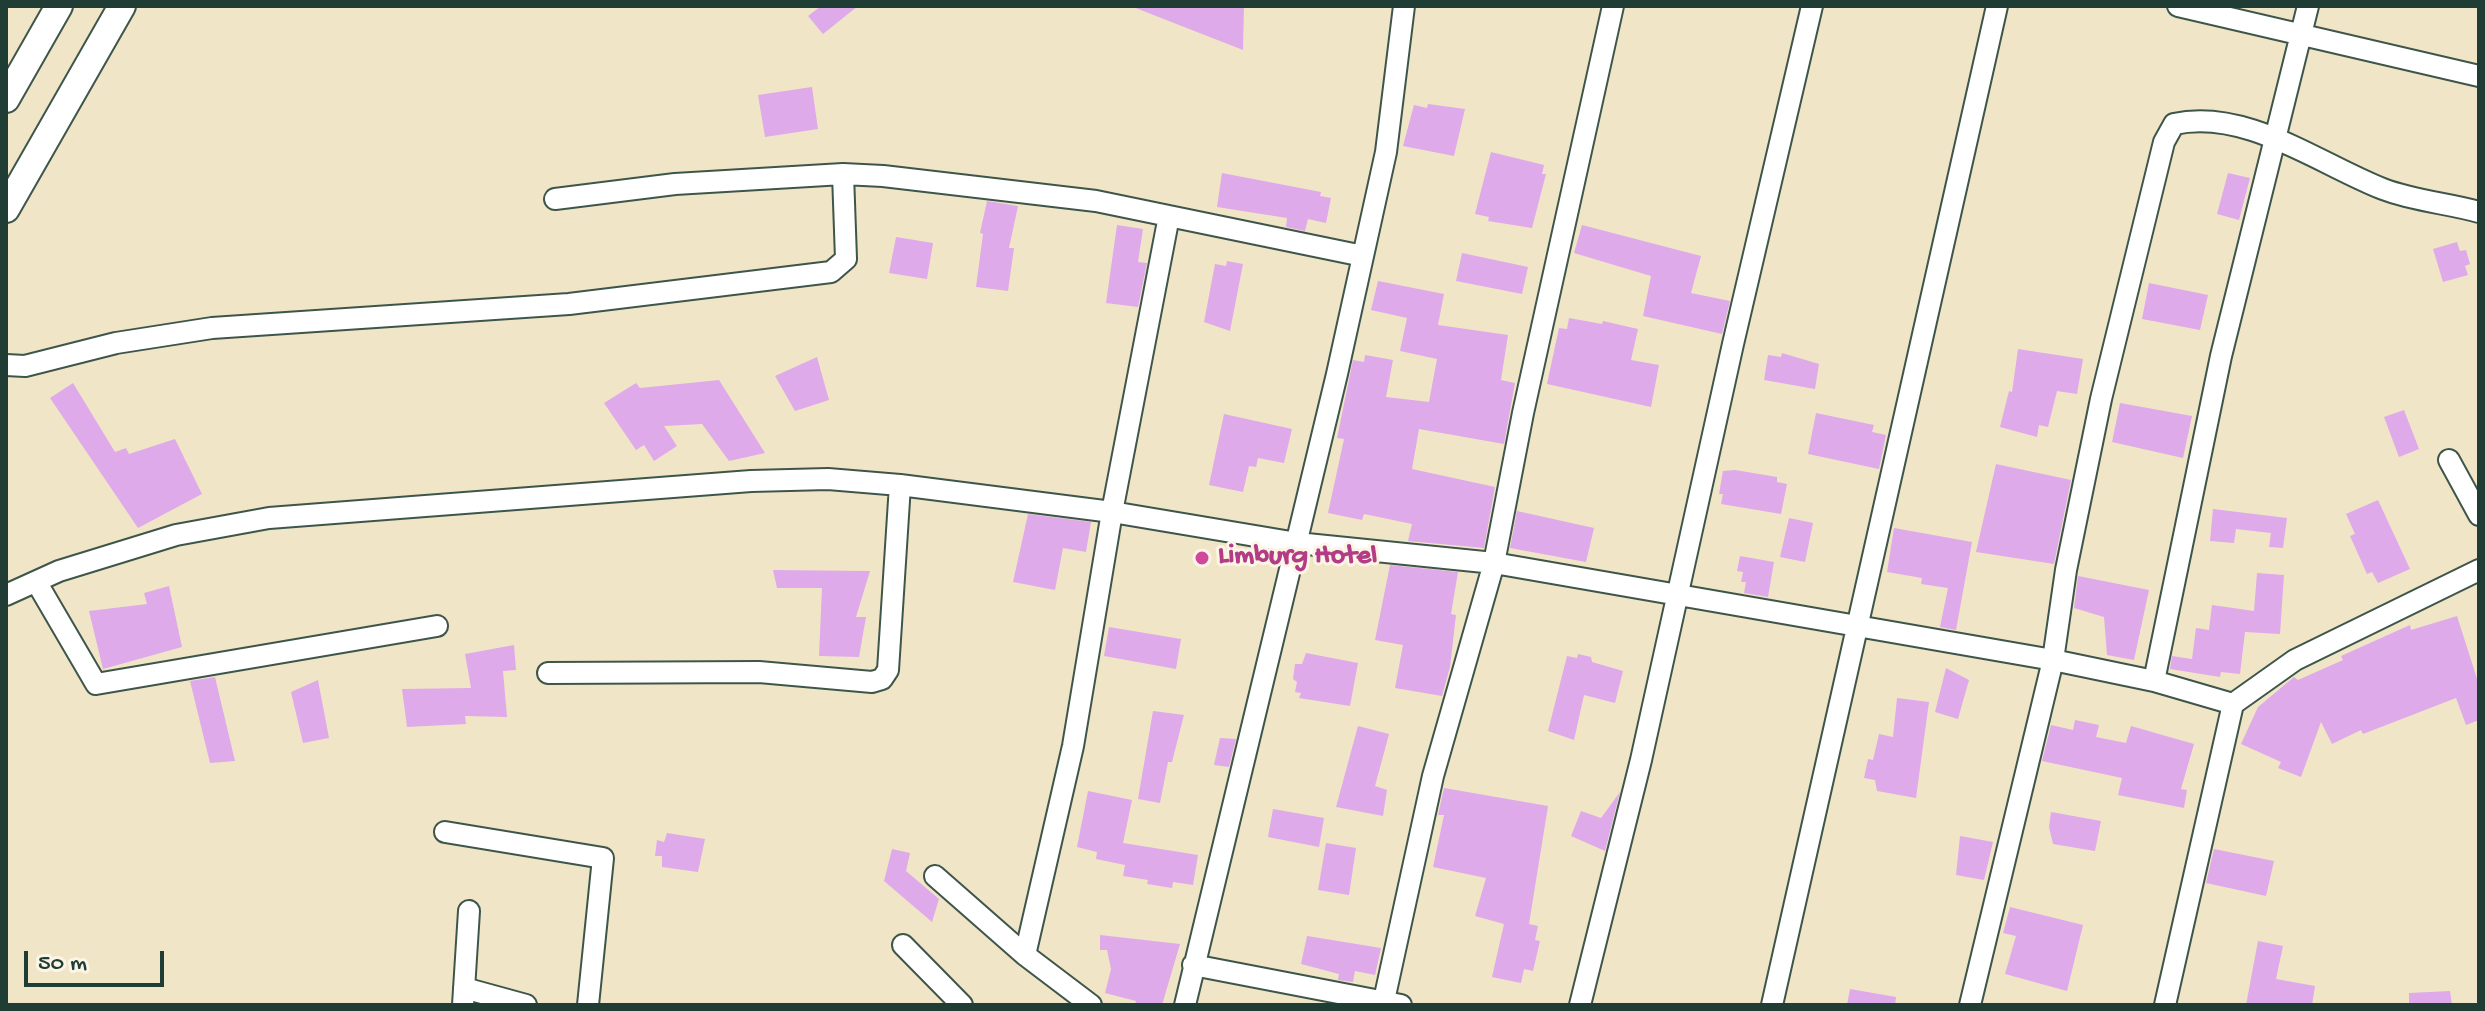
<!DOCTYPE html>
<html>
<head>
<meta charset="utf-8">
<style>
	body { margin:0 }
	#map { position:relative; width:2485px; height:1011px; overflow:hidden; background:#f1e5c8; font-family:"Gochi Hand",sans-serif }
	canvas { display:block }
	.frame { position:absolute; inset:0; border:8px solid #1f3d34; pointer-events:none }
	.scale { position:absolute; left:24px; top:951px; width:140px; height:36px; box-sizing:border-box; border:4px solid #1f3d34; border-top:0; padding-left:10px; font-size:24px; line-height:28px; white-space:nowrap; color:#1f3d34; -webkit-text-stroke:6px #fcf5e5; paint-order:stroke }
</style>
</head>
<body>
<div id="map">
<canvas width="2485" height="1011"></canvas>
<div class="frame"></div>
<div class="scale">50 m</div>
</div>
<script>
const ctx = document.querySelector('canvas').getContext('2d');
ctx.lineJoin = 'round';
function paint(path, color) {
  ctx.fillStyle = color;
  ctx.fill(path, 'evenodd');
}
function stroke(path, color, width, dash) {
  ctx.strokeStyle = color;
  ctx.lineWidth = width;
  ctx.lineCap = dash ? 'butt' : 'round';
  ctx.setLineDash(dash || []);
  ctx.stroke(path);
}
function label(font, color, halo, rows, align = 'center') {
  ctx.font = font + ' "Gochi Hand",sans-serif';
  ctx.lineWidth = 6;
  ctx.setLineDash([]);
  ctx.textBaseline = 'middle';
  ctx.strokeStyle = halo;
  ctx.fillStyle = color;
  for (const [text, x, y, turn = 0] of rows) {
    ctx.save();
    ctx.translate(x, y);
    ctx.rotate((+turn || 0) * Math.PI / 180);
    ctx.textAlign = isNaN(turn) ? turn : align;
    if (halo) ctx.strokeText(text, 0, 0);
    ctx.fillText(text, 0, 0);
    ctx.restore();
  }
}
paint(new Path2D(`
	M 821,6 L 858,6 L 823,34 L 808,16 Z
	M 1133,6 L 1244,6 L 1243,50 L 1133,7 Z
	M 812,87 L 818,129 L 765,137 L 758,95 Z
	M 1428,104 L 1465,109 L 1454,156 L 1403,146 L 1414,105 L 1427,108 Z
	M 1491,152 L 1544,165 L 1542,174 L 1546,174 L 1532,228 L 1488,221 L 1489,217 L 1475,214 Z
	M 1222,173 L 1321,192 L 1320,196 L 1331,198 L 1326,223 L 1308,219 L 1305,231 L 1286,227 L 1287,218 L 1217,207 Z
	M 2228,173 L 2250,178 L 2239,220 L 2217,214 Z
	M 987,201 L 1018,206 L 1009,248 L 1014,248 L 1008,291 L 976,287 L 983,234 L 980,233 Z
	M 1117,225 L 1143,229 L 1138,262 L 1147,263 L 1138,307 L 1106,303 Z
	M 1582,225 L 1701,256 L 1691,293 L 1730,301 L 1722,334 L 1643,316 L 1651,276 L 1574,253 Z
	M 896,237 L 933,243 L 927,279 L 889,273 Z
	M 2457,242 L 2460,251 L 2466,250 L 2470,264 L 2465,266 L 2468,275 L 2443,282 L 2433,249 Z
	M 1462,253 L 1528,267 L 1522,294 L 1456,281 Z
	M 1227,261 L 1243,264 L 1230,331 L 1204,322 L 1215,264 L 1226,266 Z
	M 1378,281 L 1444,294 L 1438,325 L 1508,335 L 1501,380 L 1515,383 L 1504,444 L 1419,429 L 1412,469 L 1495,487 L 1484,548 L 1408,541 L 1412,524 L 1364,514 L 1362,520 L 1328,513 L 1344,439 L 1337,438 L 1353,360 L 1364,362 L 1365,355 L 1393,360 L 1386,397 L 1429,402 L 1437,359 L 1400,351 L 1407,318 L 1371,310 Z
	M 2149,283 L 2208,295 L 2200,330 L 2142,319 Z
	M 1569,318 L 1602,324 L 1603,321 L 1638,329 L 1631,360 L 1659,365 L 1651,407 L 1547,384 L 1559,328 L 1567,329 Z
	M 2018,349 L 2083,359 L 2077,394 L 2057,391 L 2048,427 L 2039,425 L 2037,437 L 2000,427 L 2009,391 L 2012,392 Z
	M 1782,353 L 1819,364 L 1815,389 L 1764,380 L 1768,355 L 1781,357 Z
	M 817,357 L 829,400 L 795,411 L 775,376 Z
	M 719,380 L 765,453 L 729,461 L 702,424 L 664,426 L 677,446 L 654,461 L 644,445 L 636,450 L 604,403 L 636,383 L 640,388 Z
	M 73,383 L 115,452 L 126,448 L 129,454 L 175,439 L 202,494 L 138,528 L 50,398 Z
	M 2120,403 L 2192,416 L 2183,458 L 2112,442 Z
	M 2404,410 L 2419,449 L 2399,457 L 2384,417 Z
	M 1816,413 L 1874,425 L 1872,432 L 1886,435 L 1879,469 L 1808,454 Z
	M 1224,414 L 1292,429 L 1284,463 L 1258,458 L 1256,467 L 1249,466 L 1243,492 L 1209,485 Z
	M 1996,464 L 2071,480 L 2054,564 L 1976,552 Z
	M 1735,470 L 1777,477 L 1777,482 L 1787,484 L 1781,514 L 1721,504 L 1723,494 L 1719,494 L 1723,471 Z
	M 2378,500 L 2410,569 L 2378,583 L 2372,572 L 2367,574 L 2350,536 L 2355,534 L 2346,514 Z
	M 2213,509 L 2287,518 L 2283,548 L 2269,547 L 2271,533 L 2236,529 L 2234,543 L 2210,541 Z
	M 1517,511 L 1594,528 L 1586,562 L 1510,548 Z
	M 1028,514 L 1091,522 L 1086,552 L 1063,548 L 1055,590 L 1013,582 Z
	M 1789,518 L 1813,523 L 1805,562 L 1780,557 Z
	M 1894,528 L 1972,542 L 1956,630 L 1940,627 L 1948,588 L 1921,584 L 1922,578 L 1887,572 Z
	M 1740,556 L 1774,562 L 1768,597 L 1744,593 L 1746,582 L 1741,582 L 1743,572 L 1737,571 Z
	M 1390,565 L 1458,572 L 1451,614 L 1456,615 L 1450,667 L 1442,696 L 1395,688 L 1403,645 L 1375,640 Z
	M 773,570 L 870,571 L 856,617 L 866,617 L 859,657 L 819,656 L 822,588 L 777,588 Z
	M 2257,573 L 2284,575 L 2280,634 L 2245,632 L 2240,674 L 2221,672 L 2220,677 L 2170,669 L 2172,656 L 2192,659 L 2196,628 L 2209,630 L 2212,605 L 2254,611 Z
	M 2078,576 L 2149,590 L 2134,660 L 2107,655 L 2104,617 L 2074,608 Z
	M 169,586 L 182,647 L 103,669 L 89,611 L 147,604 L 144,593 Z
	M 2457,616 L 2479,685 L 2479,720 L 2466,725 L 2456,698 L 2363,734 L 2361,730 L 2332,744 L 2321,722 L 2301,777 L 2278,768 L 2281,762 L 2241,744 L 2258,707 L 2294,677 L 2298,680 L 2343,660 L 2341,656 L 2410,625 L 2411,630 Z
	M 1109,627 L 1181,639 L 1176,669 L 1104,656 Z
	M 514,645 L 516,670 L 503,671 L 507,717 L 465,716 L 466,724 L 407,727 L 402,689 L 471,688 L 465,654 Z
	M 1306,653 L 1358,663 L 1350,706 L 1299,698 L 1301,693 L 1295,692 L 1297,682 L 1293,679 L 1295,664 L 1302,664 Z
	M 1578,654 L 1591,657 L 1592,662 L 1623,671 L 1615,703 L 1584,695 L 1574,740 L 1548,731 L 1567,656 L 1577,658 Z
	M 1946,668 L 1969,680 L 1958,719 L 1935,712 Z
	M 215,677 L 235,761 L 210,763 L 190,681 Z
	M 318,680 L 329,738 L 303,743 L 291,692 Z
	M 1897,698 L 1929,702 L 1916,798 L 1877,791 L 1875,780 L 1864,778 L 1868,759 L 1873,760 L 1879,734 L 1893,737 Z
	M 1153,711 L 1184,715 L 1172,762 L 1168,762 L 1160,803 L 1138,799 Z
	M 2075,720 L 2099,725 L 2096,737 L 2126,743 L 2131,726 L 2194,744 L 2181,789 L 2187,790 L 2184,808 L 2118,795 L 2122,778 L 2042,761 L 2051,725 L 2073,730 Z
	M 1358,726 L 1389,734 L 1375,786 L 1387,790 L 1383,816 L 1336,807 Z
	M 1220,738 L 1236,739 L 1229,767 L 1214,765 Z
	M 1444,788 L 1548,806 L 1529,924 L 1538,926 L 1535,940 L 1540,941 L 1533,971 L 1524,969 L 1521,983 L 1492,977 L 1504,924 L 1475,916 L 1486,878 L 1433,867 L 1444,815 L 1438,815 Z
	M 1088,791 L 1132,800 L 1123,843 L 1198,855 L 1193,885 L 1173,882 L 1172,888 L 1147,884 L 1148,880 L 1123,876 L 1125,865 L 1096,859 L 1097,852 L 1077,847 Z
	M 1620,792 L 1605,851 L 1571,836 L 1581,811 L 1601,818 Z
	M 1273,809 L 1324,818 L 1319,847 L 1268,837 Z
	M 2051,812 L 2101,821 L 2095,851 L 2053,844 L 2049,827 Z
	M 667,833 L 705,839 L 698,872 L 662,867 L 662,856 L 655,856 L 657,840 L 664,842 Z
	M 1960,836 L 1993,842 L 1984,880 L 1956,875 Z
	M 1326,843 L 1356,848 L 1349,895 L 1318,890 Z
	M 892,849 L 910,853 L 906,871 L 939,899 L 932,922 L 884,881 Z
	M 2214,849 L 2274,861 L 2266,896 L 2206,883 Z
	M 2010,907 L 2083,925 L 2067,991 L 2005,974 L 2016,936 L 2003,933 Z
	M 1100,935 L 1180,944 L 1162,1005 L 1135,1005 L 1136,1001 L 1105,993 L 1111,969 L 1107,950 L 1100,950 Z
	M 1307,936 L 1381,948 L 1375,975 L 1355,971 L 1353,982 L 1338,980 L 1339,974 L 1301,964 Z
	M 2258,941 L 2283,946 L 2276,979 L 2315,986 L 2312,1005 L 2246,1005 Z
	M 1850,989 L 1896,997 L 1895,1005 L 1847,1005 Z
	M 2450,991 L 2452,1005 L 2409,1005 L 2409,993 Z`), '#deaae9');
const minor = new Path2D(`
	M 2178,6 L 2479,76
	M 555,199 L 675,184 L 843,174 L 883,176 L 1096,201 L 1363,256
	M 6,365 L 25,366 L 116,343 L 212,328 L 569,304 L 831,272 L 846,259 L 843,174
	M 2449,460 L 2479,515
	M 37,583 L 96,684 L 437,626
	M 6,595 L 59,571 L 176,535 L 269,518 L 751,481 L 828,479 L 900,485 L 1112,512 L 1297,543 L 1494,563 L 2053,660 L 2154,681 L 2233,704
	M 548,673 L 759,672 L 872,682 L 882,679 L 888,670 L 900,485
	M 2154,681 L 2221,356 L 2308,6
	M 445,832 L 603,858 L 588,1005
	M 935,876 L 1025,955 L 1091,1005
	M 903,945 L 962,1005
	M 1025,955 L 1073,746 L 1112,512 L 1169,216
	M 1193,965 L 1401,1005
	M 464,988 L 526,1005
	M 463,1005 L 469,911
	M 1185,1005 L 1337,374 L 1386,152 L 1404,6
	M 1383,1005 L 1433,776 L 1494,563 L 1523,413 L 1613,6
	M 1580,1005 L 1641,760 L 1733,344 L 1812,6
	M 1772,1005 L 1997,6
	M 1970,1005 L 2053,660 L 2066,570 L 2101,399 L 2164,142 L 2174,124 C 2246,108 2319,164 2383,189 C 2414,201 2447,203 2479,212
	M 2165,1005 L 2233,704 L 2295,660 L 2479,570`);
const major = new Path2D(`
	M 6,99 L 59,6
	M 6,209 L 122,6`);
stroke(minor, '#3e564a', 24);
stroke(major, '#3e564a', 30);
stroke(minor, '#fff', 20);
stroke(major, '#fff', 26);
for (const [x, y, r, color] of [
	[1202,558,8,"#d1479c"]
]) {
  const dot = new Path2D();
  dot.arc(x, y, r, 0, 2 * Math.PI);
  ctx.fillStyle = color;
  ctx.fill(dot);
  stroke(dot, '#fcf5e5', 3);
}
label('bold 28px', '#b23c85', '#fcf5e5', [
	["Limburg Hotel",1218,558]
], 'left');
</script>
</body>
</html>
